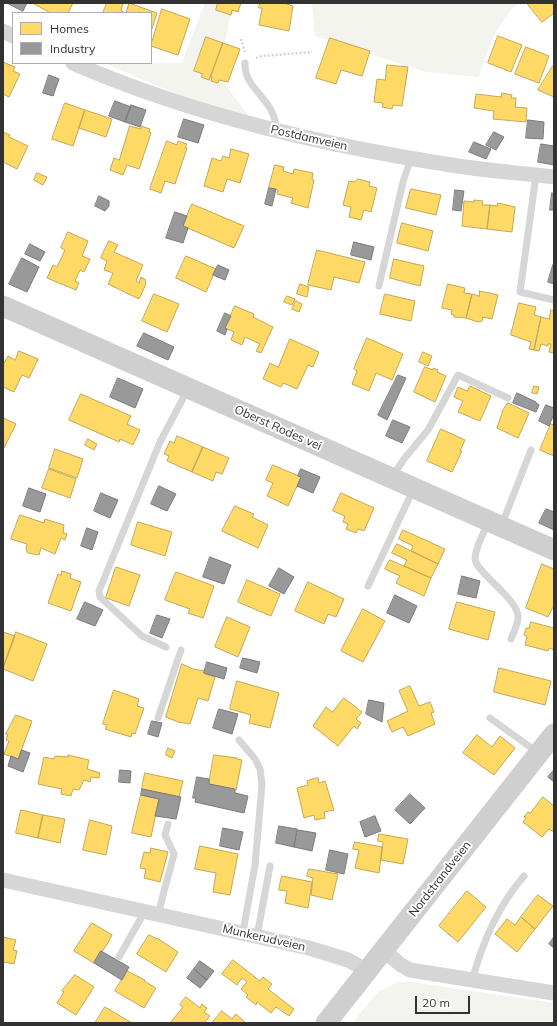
<!DOCTYPE html>
<html>
<head>
<meta charset="utf-8">
<style>
	body { margin:0 }
	#map { position:relative; width:557px; height:1026px; overflow:hidden; background:#fff; font-family:Mulish,sans-serif }
	canvas { display:block }
	.frame { position:absolute; inset:0; border:4px solid #323232; pointer-events:none }
	.legend { position:absolute; left:12px; top:12px; width:140px; height:52px; box-sizing:border-box; background:#fff; border:1px solid #adadad; margin:0; padding:5px 7px; list-style:none; font-size:12px; color:#323232 }
	.legend li { display:flex; align-items:center; gap:8px; height:20px }
	.legend b { width:20px; border:1px solid #adadad }
	.scale { position:absolute; left:415px; top:996px; width:55px; height:18px; box-sizing:border-box; border:2px solid #323232; border-top:0; padding-left:5px; font-size:12px; line-height:14px; white-space:nowrap; color:#323232; -webkit-text-stroke:3px #fff; paint-order:stroke }
</style>
</head>
<body>
<div id="map">
<canvas width="557" height="1026"></canvas>
<div class="frame"></div>
<ul class="legend">
<li><b style="height:11px;background:#ffd966"></b>Homes</li>
<li><b style="height:11px;background:#999"></b>Industry</li>
</ul>
<div class="scale">20 m</div>
</div>
<script>
const ctx = document.querySelector('canvas').getContext('2d');
ctx.lineJoin = 'round';
function paint(path, color) {
  ctx.fillStyle = color;
  ctx.fill(path, 'evenodd');
}
function stroke(path, color, width, dash) {
  ctx.strokeStyle = color;
  ctx.lineWidth = width;
  ctx.lineCap = dash ? 'butt' : 'round';
  ctx.setLineDash(dash || []);
  ctx.stroke(path);
}
function label(font, color, halo, rows, align = 'center') {
  ctx.font = font + ' Mulish,sans-serif';
  ctx.lineWidth = 4;
  ctx.setLineDash([]);
  ctx.textBaseline = 'middle';
  ctx.strokeStyle = halo;
  ctx.fillStyle = color;
  for (const [text, x, y, turn = 0] of rows) {
    ctx.save();
    ctx.translate(x, y);
    ctx.rotate((+turn || 0) * Math.PI / 180);
    ctx.textAlign = isNaN(turn) ? turn : align;
    if (halo) ctx.strokeText(text, 0, 0);
    ctx.fillText(text, 0, 0);
    ctx.restore();
  }
}
paint(new Path2D(`
	M 205,3 L 241,3 L 230,17 L 225,43 L 213,68 L 250,118 L 179,95 L 104,63 L 182,63 Z
	M 312,3 L 519,3 C 497,21 487,51 479,77 L 426,72 L 315,36 Z
	M 398,982 L 412,982 L 554,1003 L 554,1023 L 352,1023 L 378,992 Z`), '#f2f4ed');
const homes = new Path2D(`
	M 33,3 L 73,3 L 68,13 L 51,13 Z
	M 107,3 L 123,3 L 121,11 L 126,13 L 129,3 L 157,13 L 151,32 L 151,13 L 103,13 Z
	M 218,3 L 241,3 L 238,12 L 232,10 L 231,15 L 216,10 Z
	M 260,3 L 284,3 L 293,6 L 289,31 L 259,25 L 262,8 L 259,8 Z
	M 527,3 L 554,3 L 554,13 L 542,22 Z
	M 162,9 L 190,19 L 178,55 L 151,46 Z
	M 498,36 L 522,45 L 511,72 L 488,63 Z
	M 206,37 L 223,43 L 209,80 L 201,77 L 203,74 L 194,71 Z
	M 330,38 L 370,51 L 362,76 L 341,70 L 336,84 L 316,78 Z
	M 223,43 L 240,49 L 228,82 L 219,80 L 218,83 L 211,81 L 212,77 L 211,77 Z
	M 526,47 L 549,56 L 539,83 L 515,74 Z
	M 3,62 L 15,67 L 13,71 L 20,74 L 9,97 L 3,94 Z
	M 387,65 L 408,67 L 402,106 L 393,105 L 392,109 L 382,107 L 383,103 L 374,102 L 377,79 L 385,80 Z
	M 553,66 L 554,67 L 554,97 L 538,90 Z
	M 502,93 L 512,95 L 511,98 L 516,98 L 515,107 L 527,108 L 526,122 L 493,119 L 494,111 L 474,108 L 476,94 L 501,97 Z
	M 65,103 L 85,110 L 73,146 L 52,139 Z
	M 85,110 L 112,119 L 106,137 L 79,128 Z
	M 130,126 L 141,129 L 141,126 L 150,129 L 149,132 L 151,133 L 139,169 L 127,165 L 123,175 L 110,170 L 114,158 L 119,160 Z
	M 3,132 L 10,135 L 9,137 L 28,146 L 17,169 L 3,162 Z
	M 167,141 L 177,145 L 178,141 L 187,144 L 185,148 L 187,148 L 175,184 L 165,181 L 161,193 L 150,189 Z
	M 231,149 L 249,154 L 240,183 L 227,179 L 223,192 L 204,186 L 212,158 L 221,161 L 223,156 L 229,158 Z
	M 275,165 L 284,167 L 283,171 L 293,174 L 294,169 L 313,173 L 312,179 L 314,180 L 308,208 L 291,203 L 293,198 L 277,194 L 278,190 L 269,188 Z
	M 37,173 L 47,177 L 43,185 L 34,180 Z
	M 358,179 L 370,182 L 369,186 L 377,188 L 371,212 L 364,210 L 361,220 L 349,217 L 351,207 L 343,205 L 349,181 L 354,182 Z
	M 411,189 L 441,195 L 436,215 L 406,208 Z
	M 474,200 L 483,201 L 482,205 L 490,205 L 487,229 L 462,226 L 464,201 L 474,202 Z
	M 498,203 L 515,207 L 512,232 L 487,229 L 490,205 L 497,206 Z
	M 192,204 L 244,226 L 234,248 L 183,226 Z
	M 402,223 L 433,231 L 428,251 L 397,243 Z
	M 68,232 L 88,241 L 82,256 L 90,259 L 84,272 L 80,270 L 75,281 L 79,283 L 76,290 L 47,278 L 53,265 L 57,267 L 65,250 L 61,248 Z
	M 109,241 L 118,245 L 114,252 L 143,265 L 136,281 L 139,283 L 141,277 L 146,280 L 145,283 L 146,284 L 139,299 L 108,284 L 113,273 L 104,270 L 107,261 L 101,258 Z
	M 317,250 L 365,262 L 359,283 L 334,277 L 331,290 L 308,285 Z
	M 186,256 L 216,269 L 206,292 L 176,278 Z
	M 394,259 L 424,266 L 420,286 L 390,278 Z
	M 300,284 L 309,287 L 307,297 L 297,294 Z
	M 448,284 L 465,288 L 464,293 L 472,294 L 466,318 L 454,317 L 454,315 L 451,314 L 452,310 L 442,308 Z
	M 480,291 L 498,295 L 492,319 L 483,317 L 482,321 L 478,322 L 466,318 L 472,294 L 479,296 Z
	M 154,294 L 179,304 L 167,332 L 142,321 Z
	M 385,294 L 415,301 L 411,321 L 380,314 Z
	M 287,296 L 295,299 L 292,305 L 284,302 Z
	M 296,301 L 302,304 L 299,312 L 292,309 Z
	M 519,303 L 536,307 L 534,315 L 541,317 L 534,350 L 529,349 L 531,342 L 511,335 Z
	M 235,306 L 254,314 L 253,317 L 273,327 L 261,353 L 256,351 L 260,344 L 245,337 L 242,345 L 231,340 L 234,332 L 225,328 Z
	M 551,310 L 554,311 L 554,353 L 549,352 L 551,344 L 548,344 L 548,346 L 541,344 L 539,351 L 534,350 L 541,317 L 549,319 Z
	M 367,338 L 403,354 L 392,380 L 376,373 L 369,391 L 352,384 L 357,371 L 354,369 Z
	M 290,339 L 319,352 L 313,367 L 308,365 L 297,389 L 283,383 L 281,387 L 263,379 L 270,363 L 278,367 Z
	M 19,351 L 38,359 L 29,378 L 22,375 L 14,392 L 3,387 L 3,365 L 8,356 L 15,360 Z
	M 423,352 L 432,356 L 428,366 L 419,362 Z
	M 425,367 L 433,370 L 433,368 L 438,370 L 437,372 L 446,376 L 435,402 L 414,392 Z
	M 470,386 L 491,396 L 480,421 L 458,412 L 463,401 L 454,397 L 458,387 L 467,391 Z
	M 534,386 L 539,387 L 537,394 L 532,393 Z
	M 81,394 L 131,416 L 127,424 L 140,430 L 133,445 L 120,439 L 119,442 L 69,420 Z
	M 508,403 L 529,413 L 518,438 L 497,428 L 503,410 Z
	M 3,418 L 16,424 L 4,448 L 3,448 Z
	M 551,424 L 554,425 L 554,456 L 540,450 Z
	M 441,429 L 465,440 L 460,451 L 462,451 L 452,472 L 427,461 Z
	M 177,436 L 203,447 L 192,472 L 167,461 L 169,456 L 164,454 L 170,441 L 174,443 Z
	M 88,439 L 97,444 L 94,450 L 85,445 Z
	M 203,447 L 229,458 L 222,474 L 216,472 L 213,481 L 192,472 Z
	M 55,449 L 83,459 L 77,478 L 49,468 Z
	M 273,465 L 301,477 L 288,506 L 267,496 L 273,483 L 266,480 Z
	M 49,469 L 76,479 L 70,498 L 42,488 Z
	M 341,493 L 374,508 L 364,531 L 358,529 L 356,533 L 346,529 L 348,524 L 343,522 L 345,516 L 333,511 Z
	M 235,506 L 254,514 L 252,517 L 268,525 L 258,548 L 222,531 Z
	M 20,515 L 44,523 L 45,519 L 64,525 L 63,533 L 67,534 L 65,540 L 61,538 L 55,554 L 41,548 L 39,555 L 28,553 L 26,550 L 27,544 L 11,539 Z
	M 138,522 L 172,532 L 165,556 L 131,545 Z
	M 403,530 L 445,549 L 438,564 L 411,551 L 413,546 L 399,539 Z
	M 397,544 L 438,564 L 431,578 L 404,566 L 407,560 L 392,553 Z
	M 390,560 L 431,578 L 424,596 L 396,583 L 400,576 L 385,569 Z
	M 542,564 L 554,569 L 554,605 L 548,617 L 526,608 Z
	M 116,567 L 140,575 L 129,606 L 106,598 Z
	M 62,571 L 71,574 L 70,578 L 81,582 L 71,611 L 48,603 L 58,574 L 61,575 Z
	M 176,572 L 214,586 L 203,618 L 188,613 L 190,609 L 165,600 Z
	M 247,580 L 280,594 L 271,616 L 238,602 Z
	M 308,582 L 344,599 L 336,617 L 328,614 L 324,624 L 295,611 Z
	M 457,602 L 495,612 L 488,640 L 449,629 Z
	M 363,609 L 385,621 L 363,662 L 341,651 Z
	M 227,617 L 250,627 L 238,657 L 215,647 Z
	M 531,622 L 554,628 L 554,650 L 549,648 L 548,651 L 525,645 L 527,636 L 524,635 L 526,628 L 529,628 Z
	M 3,632 L 15,636 L 3,668 Z
	M 16,632 L 47,644 L 33,681 L 3,669 Z
	M 182,664 L 193,669 L 205,671 L 205,674 L 215,677 L 208,701 L 198,698 L 190,724 L 178,722 L 166,717 Z
	M 499,668 L 551,681 L 545,705 L 494,692 Z
	M 237,681 L 279,693 L 270,728 L 249,723 L 251,715 L 230,709 Z
	M 410,686 L 419,706 L 430,702 L 434,712 L 431,713 L 435,724 L 408,736 L 403,727 L 392,732 L 387,721 L 408,711 L 399,691 Z
	M 114,690 L 139,699 L 137,706 L 144,708 L 135,734 L 132,733 L 131,737 L 105,729 L 107,725 L 103,724 Z
	M 344,698 L 362,712 L 356,719 L 361,723 L 357,729 L 354,726 L 338,746 L 313,726 L 326,707 L 332,712 Z
	M 16,715 L 32,721 L 18,759 L 4,754 L 9,741 L 6,740 L 8,734 L 6,734 Z
	M 477,735 L 492,747 L 500,736 L 515,748 L 494,775 L 463,753 Z
	M 168,748 L 175,751 L 172,758 L 166,755 Z
	M 68,755 L 89,760 L 87,769 L 100,773 L 99,778 L 91,777 L 90,782 L 84,780 L 79,790 L 73,789 L 71,796 L 61,794 L 62,789 L 38,784 L 44,757 L 54,759 L 55,756 L 68,757 Z
	M 214,755 L 237,758 L 237,759 L 242,760 L 236,790 L 209,784 Z
	M 145,773 L 183,781 L 179,797 L 142,789 Z
	M 318,778 L 319,783 L 325,781 L 334,810 L 324,812 L 325,818 L 315,820 L 314,815 L 304,818 L 297,788 L 308,785 L 307,781 Z
	M 141,795 L 159,799 L 151,837 L 132,833 Z
	M 543,797 L 554,806 L 554,832 L 549,829 L 542,837 L 523,822 L 526,818 L 524,817 L 528,812 L 530,813 Z
	M 21,810 L 43,815 L 38,838 L 16,833 Z
	M 43,815 L 65,819 L 60,843 L 38,838 Z
	M 90,820 L 112,826 L 106,855 L 83,850 Z
	M 379,834 L 408,839 L 403,864 L 381,860 L 383,842 L 378,841 Z
	M 355,842 L 382,847 L 379,873 L 355,868 L 359,850 L 353,849 Z
	M 200,846 L 238,854 L 230,895 L 213,892 L 216,873 L 195,869 Z
	M 151,848 L 168,852 L 160,882 L 144,878 L 146,869 L 140,868 L 144,852 L 150,853 Z
	M 309,869 L 338,874 L 332,900 L 311,895 L 313,878 L 307,876 Z
	M 282,876 L 312,882 L 308,908 L 285,903 L 287,891 L 279,890 Z
	M 467,891 L 486,907 L 458,942 L 439,926 Z
	M 538,895 L 553,906 L 535,929 L 521,917 Z
	M 521,917 L 535,929 L 517,952 L 495,934 L 507,919 L 515,925 Z
	M 92,923 L 112,935 L 108,943 L 94,963 L 74,951 Z
	M 149,935 L 157,939 L 157,938 L 178,952 L 166,972 L 137,954 Z
	M 3,937 L 16,940 L 13,950 L 17,951 L 14,964 L 3,962 Z
	M 233,960 L 260,981 L 263,977 L 272,984 L 268,989 L 294,1009 L 289,1016 L 276,1007 L 271,1013 L 257,1002 L 256,1005 L 246,997 L 248,995 L 241,989 L 247,982 L 242,978 L 237,985 L 222,974 Z
	M 127,971 L 145,980 L 144,981 L 156,988 L 144,1008 L 115,991 Z
	M 75,975 L 94,987 L 76,1015 L 57,1003 L 64,992 L 62,991 Z
	M 186,997 L 200,1008 L 202,1004 L 207,1008 L 204,1012 L 210,1016 L 204,1023 L 170,1023 L 183,1007 L 180,1005 Z
	M 105,1007 L 132,1023 L 95,1023 Z
	M 222,1011 L 232,1019 L 236,1014 L 246,1023 L 212,1023 Z`);
paint(homes, '#ffd966');
stroke(homes, '#c2a756', 1);
const industry = new Path2D(`
	M 7,3 L 27,3 L 23,11 Z
	M 49,75 L 59,79 L 53,96 L 43,93 Z
	M 115,101 L 131,107 L 125,122 L 109,116 Z
	M 131,105 L 146,110 L 140,127 L 125,122 Z
	M 184,119 L 204,125 L 198,143 L 178,137 Z
	M 528,120 L 544,122 L 543,139 L 526,138 Z
	M 494,132 L 504,137 L 496,150 L 486,145 Z
	M 474,142 L 491,149 L 486,159 L 469,152 Z
	M 541,144 L 554,146 L 554,165 L 538,162 Z
	M 269,188 L 276,189 L 272,206 L 265,204 Z
	M 455,190 L 464,191 L 461,211 L 453,210 Z
	M 552,193 L 554,194 L 554,210 L 550,210 Z
	M 99,196 L 109,201 L 109,206 L 105,211 L 95,206 Z
	M 175,212 L 187,216 L 183,226 L 188,228 L 183,243 L 166,238 Z
	M 354,242 L 374,247 L 371,260 L 351,255 Z
	M 30,244 L 45,252 L 40,261 L 25,254 Z
	M 22,258 L 39,267 L 27,292 L 9,284 Z
	M 218,265 L 229,270 L 225,280 L 213,275 Z
	M 553,265 L 554,266 L 554,284 L 548,282 Z
	M 225,313 L 231,316 L 225,328 L 227,329 L 225,335 L 217,331 Z
	M 144,333 L 174,347 L 168,360 L 137,346 Z
	M 398,375 L 406,378 L 387,420 L 378,415 Z
	M 118,378 L 143,389 L 135,408 L 110,397 Z
	M 517,393 L 536,402 L 536,403 L 539,405 L 536,412 L 513,403 Z
	M 546,405 L 554,408 L 554,414 L 549,426 L 539,421 Z
	M 393,420 L 410,427 L 402,443 L 386,436 Z
	M 301,469 L 320,477 L 313,493 L 297,486 L 301,477 L 298,476 Z
	M 159,486 L 176,494 L 167,511 L 151,504 Z
	M 29,488 L 46,494 L 40,512 L 23,506 Z
	M 101,493 L 118,500 L 110,518 L 94,511 Z
	M 546,509 L 554,512 L 554,530 L 539,523 Z
	M 87,528 L 98,532 L 92,550 L 81,546 Z
	M 210,557 L 231,565 L 224,584 L 203,577 Z
	M 279,568 L 294,577 L 284,594 L 269,586 Z
	M 462,576 L 480,581 L 476,598 L 458,594 Z
	M 395,595 L 417,606 L 409,623 L 387,613 Z
	M 85,602 L 103,610 L 95,626 L 77,619 Z
	M 157,615 L 170,619 L 162,638 L 150,633 Z
	M 243,658 L 260,662 L 257,673 L 240,668 Z
	M 207,662 L 227,668 L 224,679 L 204,673 Z
	M 369,700 L 384,703 L 382,722 L 366,714 Z
	M 219,709 L 238,714 L 232,734 L 213,728 Z
	M 152,721 L 162,723 L 158,737 L 148,734 Z
	M 22,750 L 30,753 L 23,772 L 8,766 L 11,756 L 18,759 Z
	M 120,770 L 131,771 L 130,783 L 119,782 Z
	M 554,770 L 554,782 L 548,777 Z
	M 197,777 L 209,779 L 209,784 L 235,789 L 235,793 L 248,796 L 244,813 L 195,802 L 196,798 L 193,798 Z
	M 142,789 L 181,797 L 176,819 L 155,816 L 159,799 L 141,795 Z
	M 410,794 L 425,808 L 410,824 L 395,810 Z
	M 375,816 L 381,831 L 365,837 L 360,822 Z
	M 279,826 L 297,829 L 294,847 L 276,843 Z
	M 223,828 L 243,832 L 239,850 L 220,846 Z
	M 298,830 L 316,833 L 312,851 L 294,847 Z
	M 330,850 L 348,854 L 344,874 L 326,870 Z
	M 554,937 L 554,948 L 549,944 Z
	M 101,951 L 129,967 L 122,980 L 94,963 Z
	M 200,961 L 214,971 L 207,980 L 194,969 Z
	M 194,969 L 207,980 L 200,988 L 187,978 Z`);
paint(industry, '#999');
stroke(industry, '#7a7a7a', 1);
stroke(new Path2D(`
	M 241,39 L 245,52
	M 256,58 L 262,56 L 312,52`), '#d5d5d5', 2.5, [2, 2]);
stroke(new Path2D(`
	M 245,63 C 244,91 277,99 276,131
	M 536,175 L 520,292 L 554,300
	M 379,286 L 403,182 L 411,158
	M 393,476 L 404,459 L 428,430 L 458,375 L 508,398
	M 488,523 C 483,534 476,546 475,558 C 474,571 517,598 518,616 C 519,623 513,633 511,639
	M 502,524 L 531,450
	M 368,586 L 413,490
	M 166,647 L 142,636 L 100,597 L 99,591 L 160,442 L 188,389
	M 158,718 L 181,650
	M 490,718 L 537,752
	M 239,740 L 255,759 L 260,769 L 262,785 L 255,865 L 243,932
	M 158,914 L 174,854 L 165,835 L 168,824
	M 257,936 L 270,866
	M 119,957 L 145,911
	M 472,981 C 482,943 498,906 524,876`), '#d6d6d6', 7);
stroke(new Path2D(`
	M 3,31 L 13,36
	M 73,63 C 195,116 327,146 458,166 C 490,171 522,173 554,177
	M 3,880 L 309,948 L 348,960 L 368,971
	M 383,950 L 401,965 L 410,970 L 554,993`), '#d6d6d6', 15);
stroke(new Path2D(`
	M 3,306 L 554,550
	M 326,1023 L 554,734`), '#cfcfcf', 21);
label('12px', '#323232', '#fff', [
	["Postdamveien",309,138,13],
	["Oberst Rodes vei",278,428,24],
	["Nordstrandveien",440,879,-52],
	["Munkerudveien",264,938,13]
]);
</script>
</body>
</html>
